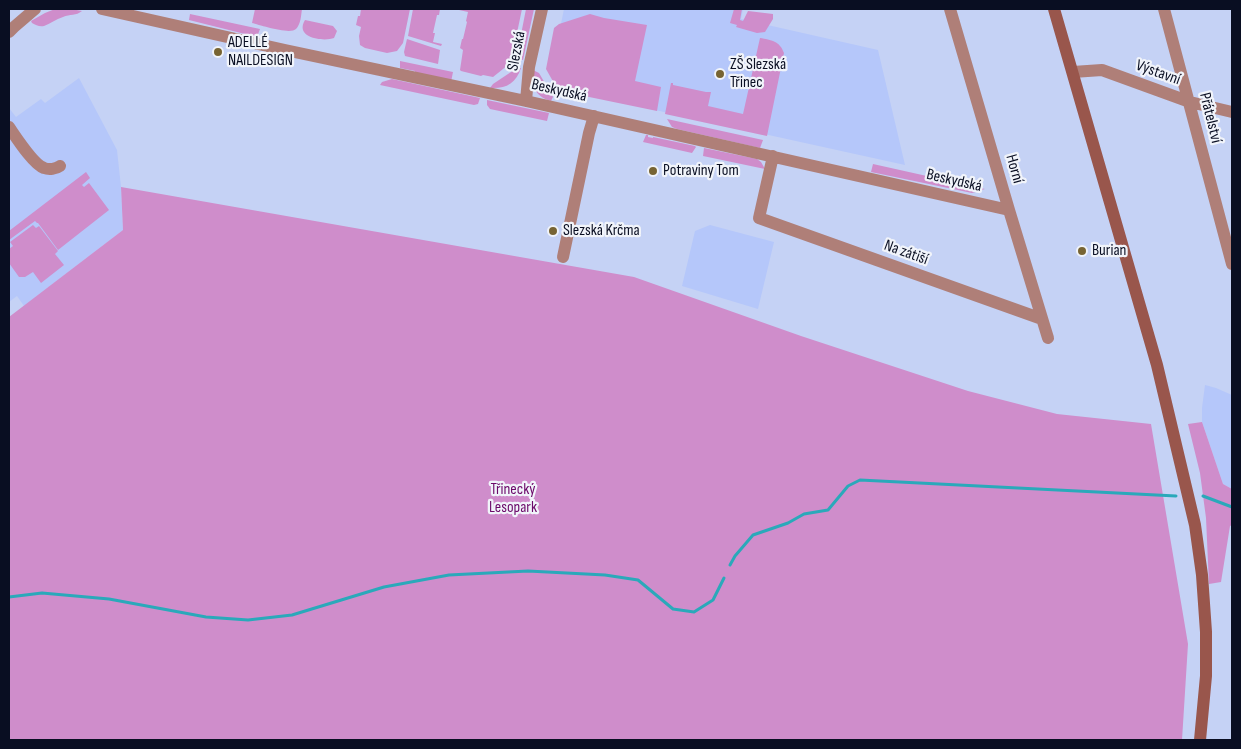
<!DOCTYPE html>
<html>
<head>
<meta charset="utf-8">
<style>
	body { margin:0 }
	#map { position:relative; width:1241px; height:749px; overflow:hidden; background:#c5d2f5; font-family:"Sofia Sans Condensed",sans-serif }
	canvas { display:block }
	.frame { position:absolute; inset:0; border:10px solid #090e22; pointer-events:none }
</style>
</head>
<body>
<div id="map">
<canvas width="1241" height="749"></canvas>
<div class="frame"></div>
</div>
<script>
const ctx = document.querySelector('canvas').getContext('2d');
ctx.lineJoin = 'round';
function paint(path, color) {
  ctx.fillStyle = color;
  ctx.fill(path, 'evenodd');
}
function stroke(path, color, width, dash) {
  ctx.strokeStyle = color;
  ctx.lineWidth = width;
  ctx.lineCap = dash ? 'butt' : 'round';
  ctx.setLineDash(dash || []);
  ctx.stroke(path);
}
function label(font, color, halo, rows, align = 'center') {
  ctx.font = font + ' "Sofia Sans Condensed",sans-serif';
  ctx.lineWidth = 4.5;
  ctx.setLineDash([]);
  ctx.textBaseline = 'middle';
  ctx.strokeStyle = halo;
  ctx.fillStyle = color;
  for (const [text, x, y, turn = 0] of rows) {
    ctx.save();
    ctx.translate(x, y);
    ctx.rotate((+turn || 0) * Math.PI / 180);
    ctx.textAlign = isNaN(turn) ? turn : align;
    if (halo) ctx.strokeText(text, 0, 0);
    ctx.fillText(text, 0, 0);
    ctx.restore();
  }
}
paint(new Path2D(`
	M 564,9 L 743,9 L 741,19 L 878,50 L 905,165 L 564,90 L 553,63 Z
	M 79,78 L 117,150 L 121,187 L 123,230 L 24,306 L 17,296 L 9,302 L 9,108 L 16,117 L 41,99 L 45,103 Z
	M 710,225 L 774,242 L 758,309 L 682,286 L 695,231 Z
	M 1205,385 L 1216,388 L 1232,395 L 1232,489 L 1223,484 L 1202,422 L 1202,408 Z`), '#b5c7fa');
paint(new Path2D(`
	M 55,9 L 71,9 L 82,11 C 76,16 70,14 63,17 C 56,19 50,24 44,26 C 39,27 36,25 32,23 L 31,21 L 45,13 Z
	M 255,9 L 302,9 C 301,15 301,24 296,29 C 290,35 260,25 252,23 Z
	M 361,9 L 410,9 L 403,43 L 397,51 L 387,53 L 365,48 L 360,45 L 359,36 L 361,27 L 356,25 L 358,16 L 360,16 Z
	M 413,9 L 440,9 L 439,15 L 437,15 L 433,33 L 435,33 L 433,42 L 442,44 L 441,46 L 408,36 Z
	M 459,9 L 522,9 L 513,52 L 508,65 L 493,77 L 483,75 L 481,76 L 461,71 L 460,70 L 463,50 L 460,48 L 462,39 L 463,39 L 467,22 L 466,21 L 468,12 L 459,10 Z
	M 526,9 L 534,9 L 523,60 L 519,59 L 517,55 Z
	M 734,9 L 742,9 L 740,20 L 743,21 L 748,11 L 773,14 L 773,19 L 765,32 L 757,33 L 736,27 L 737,25 L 730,23 Z
	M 190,14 L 260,29 L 257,37 L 189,20 Z
	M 590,14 L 604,18 L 647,25 L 635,81 L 661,87 L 657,111 L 565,92 L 555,85 L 546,69 L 554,28 L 559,24 Z
	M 305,20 L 333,26 L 337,31 L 334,38 C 324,42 294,38 305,20 Z
	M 760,38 C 771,40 780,41 784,53 L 767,136 L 665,114 L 671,83 L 673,83 L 673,85 L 706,92 L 711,92 L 708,106 L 743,114 Z
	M 407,39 L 440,50 L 438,64 L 405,56 L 404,52 Z
	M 400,61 L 453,72 L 451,82 L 415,75 L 415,71 L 400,68 Z
	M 517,68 L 521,68 C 516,84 505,89 490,88 L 493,84 Z
	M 533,70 L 539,73 L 553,97 L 551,101 C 534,96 532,86 533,70 Z
	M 392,79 L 480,98 L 478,104 L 474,105 L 380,85 L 382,82 Z
	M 487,100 L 549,113 L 547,121 L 490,109 L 487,105 Z
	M 667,119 L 763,140 L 760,148 L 677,129 L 672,127 Z
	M 646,135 L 648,135 L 648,137 L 653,138 L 653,137 L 695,146 L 696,147 L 692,153 L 643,142 Z
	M 704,148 L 757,159 L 761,162 L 765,169 L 703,156 Z
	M 873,164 L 985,189 L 972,193 L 871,172 Z
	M 86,172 L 90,178 L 82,185 L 84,187 L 89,183 L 109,210 L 58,250 L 38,223 L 37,223 L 35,221 L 9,240 L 9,231 Z
	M 121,187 L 634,277 L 801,336 L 968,391 L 1057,414 L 1151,424 L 1188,644 L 1182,740 L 9,740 L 9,317 L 123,230 Z
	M 33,225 L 36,228 L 39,226 L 58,251 L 55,254 L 64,265 L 41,283 L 33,272 L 25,277 L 19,277 L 9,263 L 9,249 L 13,246 L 10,242 Z
	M 1202,422 L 1223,484 L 1232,489 L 1232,525 L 1230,526 L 1221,582 L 1209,584 L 1206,518 L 1200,473 L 1188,424 Z`), '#cf8dcb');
stroke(new Path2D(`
	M 1203,496 L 1232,507
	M 730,565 L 735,556 L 753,535 L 788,523 L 804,514 L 828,510 L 848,486 L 860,480 L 1176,496
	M 9,597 L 42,593 L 109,599 L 206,617 L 248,620 L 292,615 L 384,587 L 449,575 L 528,571 L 605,575 L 638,580 L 673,609 L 694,612 L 713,600 L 724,578`), '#2aa9ba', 3);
stroke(new Path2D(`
	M 102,9 L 285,50 L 526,101 L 1009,210
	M 950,9 L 1009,210 L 1048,338
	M 1164,9 L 1232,264
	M 9,32 L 14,27 L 35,9
	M 1073,72 L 1102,70 L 1190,102 L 1232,112
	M 526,101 L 529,67 L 542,9
	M 9,127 C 16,137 33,164 44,168 C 49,170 56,169 60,166
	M 773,156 L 759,218 L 1042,319
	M 563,257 L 589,133 L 594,116`), '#af7f78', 12);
stroke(new Path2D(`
	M 1054,9 L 1157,365 L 1195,525 L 1202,575 L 1206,632 L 1206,676 L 1200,740`), '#99564c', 12);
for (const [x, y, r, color] of [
	[218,52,5,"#776433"],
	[720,74,5,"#776433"],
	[653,171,5,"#776433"],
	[553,231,5,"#776433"],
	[1082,251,5,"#776433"]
]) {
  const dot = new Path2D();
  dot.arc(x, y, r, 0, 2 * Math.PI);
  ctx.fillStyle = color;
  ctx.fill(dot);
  stroke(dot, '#f1f4fa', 2);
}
label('16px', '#090e22', '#f1f4fa', [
	["ADELLÉ",228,43],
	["NAILDESIGN",228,61],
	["ZŠ Slezská",730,65],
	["Třinec",730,83],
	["Potraviny Tom",663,171],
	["Slezská Krčma",563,231],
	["Burian",1092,251]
], 'left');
label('16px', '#090e22', '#f1f4fa', [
	["Slezská",517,51,-79],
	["Výstavní",1158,73,20],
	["Beskydská",559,91,13],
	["Přátelství",1210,118,76],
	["Horní",1014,169,74],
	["Beskydská",954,181,13],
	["Na zátiší",906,253,20]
]);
label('16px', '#6b0869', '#f1f4fa', [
	["Třinecký",513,490],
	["Lesopark",513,508]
]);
</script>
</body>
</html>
